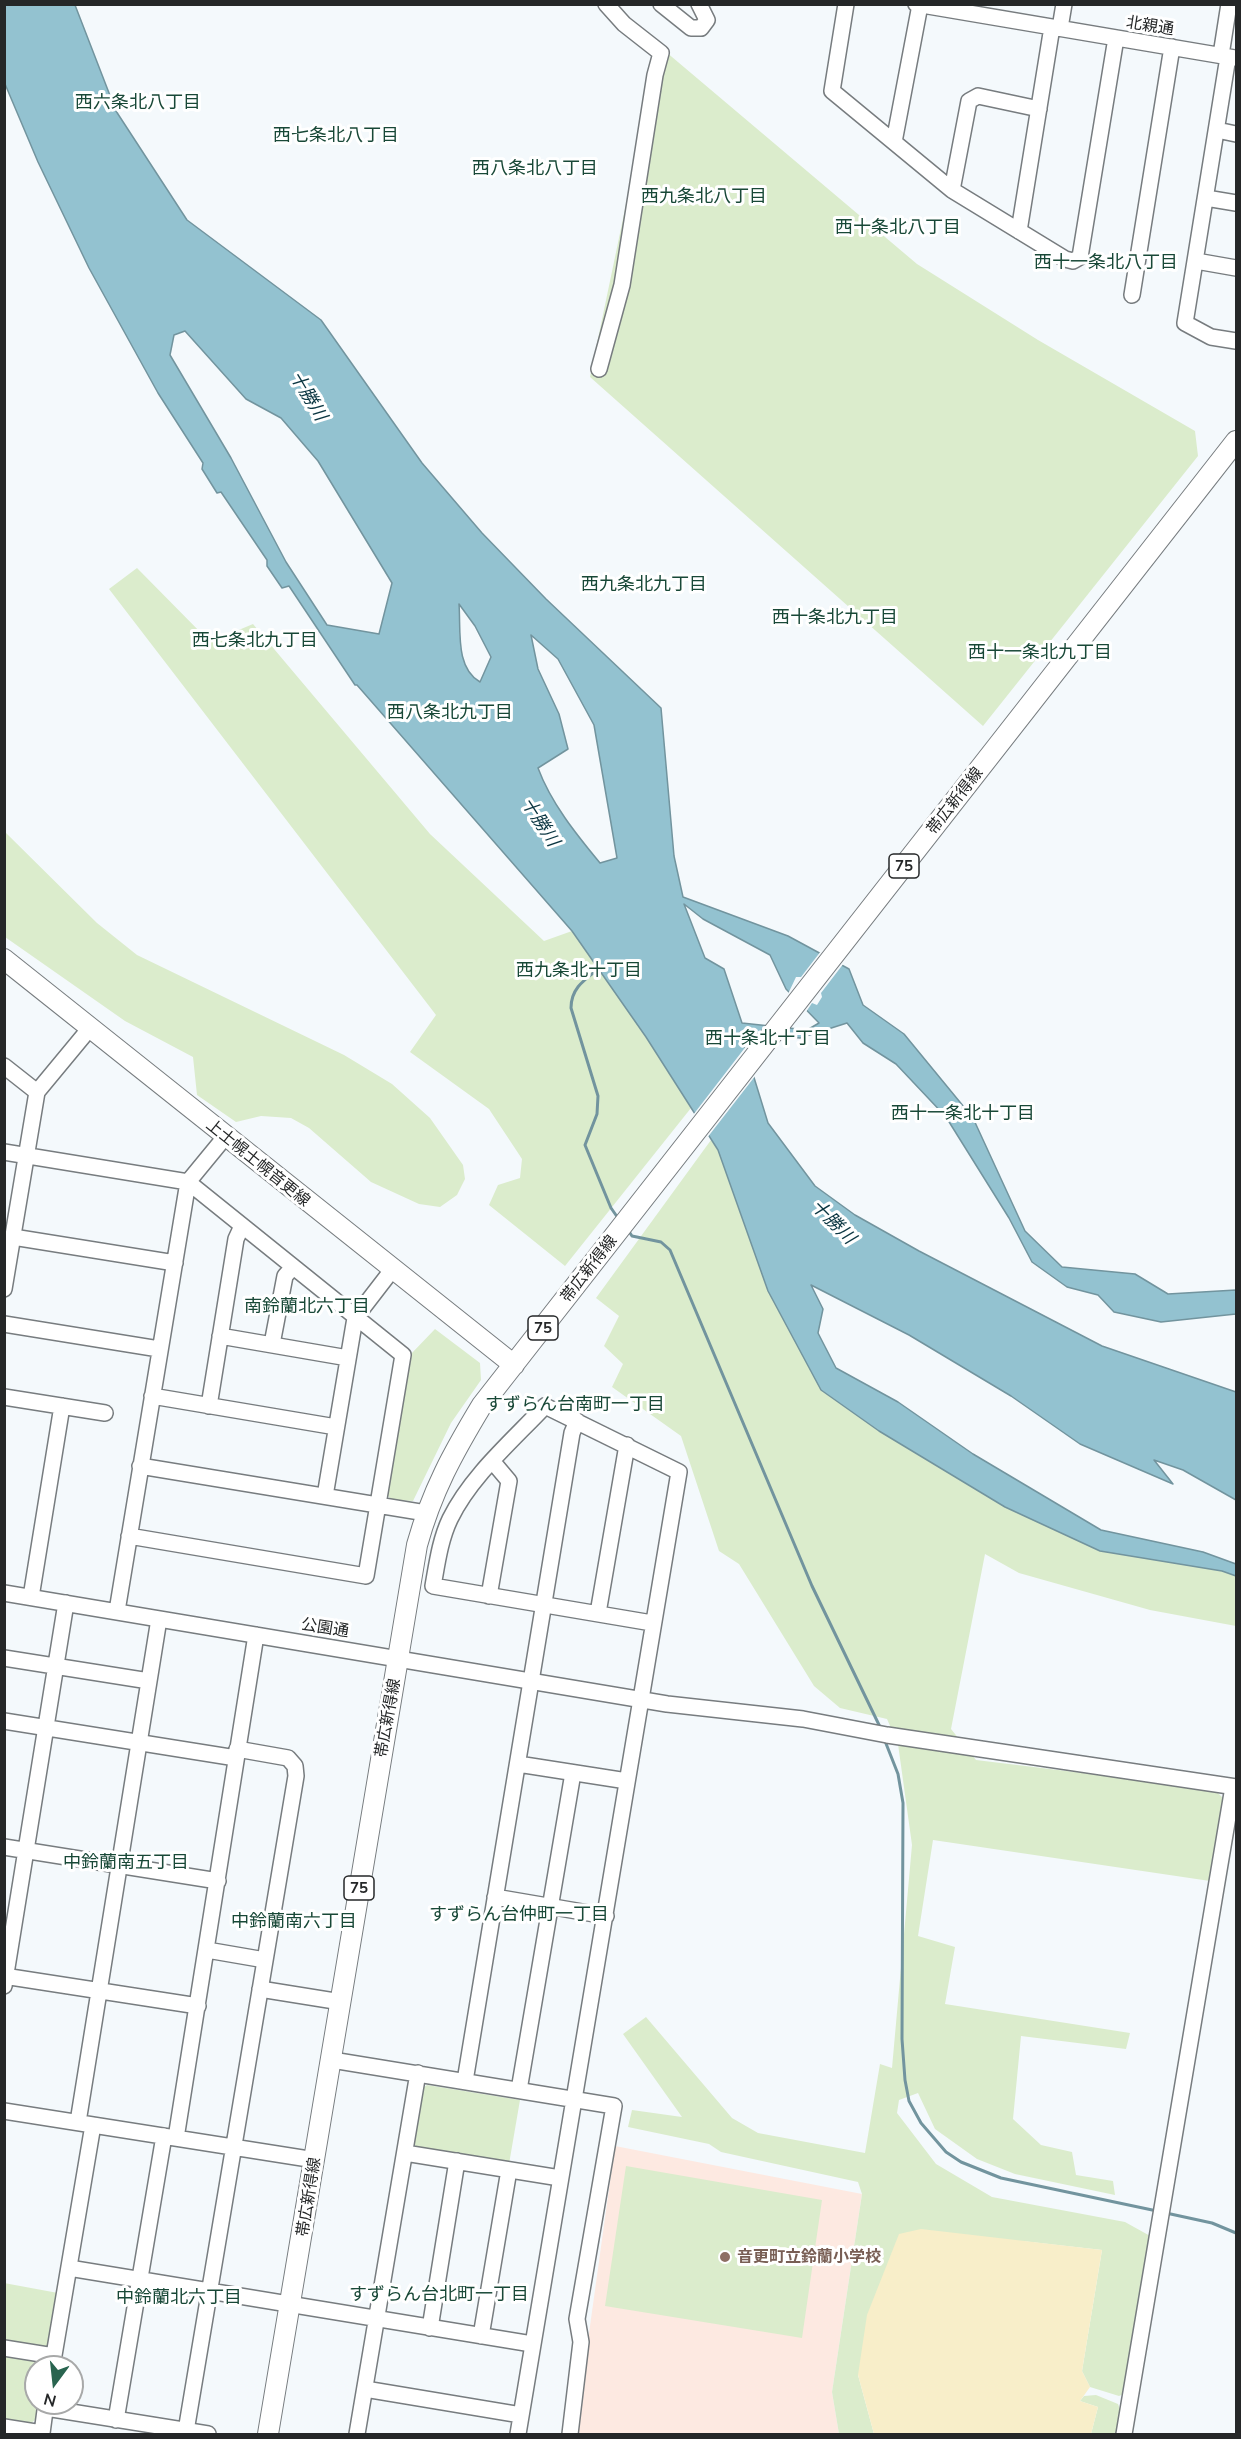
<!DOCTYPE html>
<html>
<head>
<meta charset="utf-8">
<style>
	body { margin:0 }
	#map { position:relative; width:1241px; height:2439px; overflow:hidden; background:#f4f9fc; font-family:Mulish,sans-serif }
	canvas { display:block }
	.frame { position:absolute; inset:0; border:6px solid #252728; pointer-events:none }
	.north { position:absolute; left:24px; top:2355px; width:60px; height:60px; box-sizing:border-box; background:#fff; border:2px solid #a8a9a9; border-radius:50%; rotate:195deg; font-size:16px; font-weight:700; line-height:24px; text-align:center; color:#252728 }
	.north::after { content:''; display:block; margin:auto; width:21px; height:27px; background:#29644f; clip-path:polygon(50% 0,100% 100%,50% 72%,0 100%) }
</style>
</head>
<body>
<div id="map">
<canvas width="1241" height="2439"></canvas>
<div class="frame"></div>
<div class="north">N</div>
</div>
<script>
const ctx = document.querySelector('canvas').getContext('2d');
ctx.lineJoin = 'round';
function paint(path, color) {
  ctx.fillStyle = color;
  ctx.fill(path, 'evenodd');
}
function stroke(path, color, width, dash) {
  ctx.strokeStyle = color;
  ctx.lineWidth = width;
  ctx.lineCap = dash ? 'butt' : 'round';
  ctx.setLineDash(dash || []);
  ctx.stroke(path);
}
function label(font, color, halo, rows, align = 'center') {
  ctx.font = font + ' Mulish,"Noto Sans JP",sans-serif';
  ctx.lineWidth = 6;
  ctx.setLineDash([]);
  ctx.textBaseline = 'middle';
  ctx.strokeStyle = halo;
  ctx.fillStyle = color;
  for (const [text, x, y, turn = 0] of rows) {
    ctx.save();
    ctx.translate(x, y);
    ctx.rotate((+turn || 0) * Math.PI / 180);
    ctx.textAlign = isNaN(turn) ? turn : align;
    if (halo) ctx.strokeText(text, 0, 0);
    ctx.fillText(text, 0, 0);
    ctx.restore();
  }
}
paint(new Path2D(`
	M 615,2146 L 862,2194 L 832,2392 L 839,2434 L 575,2434 Z`), '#fde9e1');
paint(new Path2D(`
	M 659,46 L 917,264 L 1038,340 L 1195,431 L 1198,456 L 983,726 L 590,377 Z
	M 137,568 L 210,642 L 253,624 L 430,834 L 544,941 L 572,931 L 646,1037 L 691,1108 L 565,1266 L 489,1205 L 498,1185 L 520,1178 L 522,1159 L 489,1109 L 410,1052 L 436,1015 L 109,589 Z
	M 5,832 L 97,923 L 137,955 L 344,1055 L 392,1084 L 430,1118 L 463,1165 L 465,1179 L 457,1195 L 440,1207 L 419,1204 L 371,1182 L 309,1128 L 291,1118 L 261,1116 L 236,1122 L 197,1095 L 193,1057 L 125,1021 L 5,937 Z
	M 711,1140 L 718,1150 L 821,1390 L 879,1431 L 1005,1507 L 1100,1551 L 1222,1571 L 1236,1576 L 1236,1626 L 1150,1610 L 1019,1573 L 985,1554 L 951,1729 L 976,1760 L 1214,1789 L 1223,1798 L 1210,1881 L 933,1840 L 918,1936 L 955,1947 L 945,2004 L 1130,2033 L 1126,2049 L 1021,2036 L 1013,2119 L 1041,2145 L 1072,2152 L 1076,2175 L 1113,2181 L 1115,2195 L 1015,2174 L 977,2159 L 935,2129 L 918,2093 L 899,2100 L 897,2113 L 936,2164 L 992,2197 L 1125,2222 L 1152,2237 L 1126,2393 L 1119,2396 L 1090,2387 L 1082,2371 L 1102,2250 L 1022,2241 L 858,2375 L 874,2434 L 839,2434 L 832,2392 L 862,2194 L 858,2182 L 721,2152 L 709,2144 L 628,2127 L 632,2110 L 682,2117 L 623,2034 L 646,2017 L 732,2118 L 758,2133 L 865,2153 L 880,2064 L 892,2068 L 912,1845 L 898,1744 L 887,1719 L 840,1708 L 814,1686 L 739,1564 L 719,1551 L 681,1436 L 612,1387 L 623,1364 L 604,1346 L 619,1316 L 596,1298 Z
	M 435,1329 L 480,1363 L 481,1380 L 451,1423 L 413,1501 L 392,1500 L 385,1493 L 411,1354 Z
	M 427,2085 L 520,2100 L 509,2164 L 417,2148 L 412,2141 L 421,2089 Z
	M 626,2166 L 822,2200 L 802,2338 L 605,2306 Z
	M 4,2283 L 58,2293 L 50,2347 L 43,2351 L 5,2344 Z
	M 4,2352 L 40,2358 L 47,2364 L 46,2367 L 36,2367 L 36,2403 L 39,2403 L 36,2419 L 29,2425 L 5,2421 Z
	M 1096,2395 L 1118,2404 L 1123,2417 L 1120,2434 L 1091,2434 L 1098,2407 L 1080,2401 L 1084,2396 Z`), '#dbeccc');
paint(new Path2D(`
	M 921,2229 L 1102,2250 L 1082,2371 L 1090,2387 L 1080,2401 L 1098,2407 L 1091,2434 L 874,2434 L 858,2375 L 867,2315 L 899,2234 Z`), '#f8eec9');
const water = new Path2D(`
	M 4,5 L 75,5 L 116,111 L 187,220 L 321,320 L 422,463 L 482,533 L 546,599 L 661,708 L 674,856 L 683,897 L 788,936 L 849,969 L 863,1005 L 904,1034 L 973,1118 L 1025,1231 L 1062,1267 L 1135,1274 L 1168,1294 L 1236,1290 L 1236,1314 L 1161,1322 L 1114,1312 L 1098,1295 L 1067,1287 L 1032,1262 L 1009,1218 L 946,1117 L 896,1064 L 863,1043 L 847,1023 L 800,1038 L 740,1032 L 768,1123 L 815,1186 L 855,1215 L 919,1251 L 1102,1346 L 1236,1392 L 1236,1500 L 1183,1470 L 1154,1460 L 1173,1484 L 1080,1444 L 1011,1396 L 909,1335 L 811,1285 L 823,1309 L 818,1333 L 836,1368 L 898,1402 L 973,1454 L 1101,1530 L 1203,1552 L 1236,1564 L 1236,1576 L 1222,1571 L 1100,1551 L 1005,1507 L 879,1431 L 821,1390 L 768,1291 L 718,1150 L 646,1037 L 572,931 L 357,685 L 355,685 L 289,586 L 282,588 L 267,566 L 267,560 L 221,492 L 217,493 L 202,469 L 203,463 L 158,393 L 89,268 L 38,162 L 5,84 ZM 185,331 L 246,399 L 281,418 L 318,461 L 392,583 L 379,634 L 327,625 L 286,562 L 231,458 L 170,355 L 174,335 ZM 459,604 L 475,626 L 491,657 L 480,682 C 455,668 461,630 459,604 ZM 531,635 L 558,659 L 594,725 L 617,858 L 600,863 C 576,834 551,803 538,768 L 568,749 L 559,714 L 538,669 ZM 684,904 L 703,919 L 770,955 L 786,989 L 819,1023 L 807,1030 L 742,1023 L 724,969 L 705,958 Z`);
paint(water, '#93c2d0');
stroke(water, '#72949e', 1.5);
paint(new Path2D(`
	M 821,951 L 844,963 L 821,993 L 822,997 L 817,1005 L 812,1003 L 806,1012 L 788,994 L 796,977 L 801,977 Z
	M 747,1045 L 756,1075 L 707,1138 L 693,1115 Z`), '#f4f9fc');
stroke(new Path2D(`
	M 601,967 C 586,979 571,987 571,1008 L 598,1096 L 597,1114 L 585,1145 L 611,1208 L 618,1218
	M 628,1230 L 632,1236 L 661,1242 L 670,1250 L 812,1586 L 881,1729
	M 885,1741 L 898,1774 L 903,1803 L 902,2039 L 905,2080 L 909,2101 L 921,2123 L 946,2152 L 961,2162 L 1001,2178 L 1157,2211
	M 1166,2213 L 1212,2223 L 1236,2233`), '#72949e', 3);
const minor = new Path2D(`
	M 661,4 L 691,28 L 701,28 L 707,20 L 699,4
	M 846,4 L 832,91 L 952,190
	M 916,4 L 1235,58
	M 1060,28 L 1064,4
	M 1221,55 L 1229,4
	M 1228,57 L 1185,323 L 1211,337 L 1236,341
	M 1039,109 L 978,96 L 969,101 L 952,190 L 1065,259 L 1073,261 L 1080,257 L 1116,38
	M 1217,130 L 1236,134
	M 894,142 L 920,5
	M 1206,198 L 1236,203
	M 1019,231 L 1052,27
	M 1196,261 L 1236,268
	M 1132,295 L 1172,47
	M 599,369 L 622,285 L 655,75 L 661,53 L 624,24 L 606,4
	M 4,1066 L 37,1092
	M 4,1152 L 188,1182 L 403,1355 L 366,1576 L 129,1536
	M 13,1237 L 175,1263
	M 4,1289 L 37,1092 L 90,1028
	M 4,1324 L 159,1349
	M 220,1336 L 348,1358
	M 272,1344 L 285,1276 L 293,1267
	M 152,1396 L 336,1427
	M 4,1397 L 105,1413
	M 209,1406 L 236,1239 L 242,1226
	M 140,1466 L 426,1513
	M 325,1496 L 355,1318 L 392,1270
	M 4,1593 L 667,1704 L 803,1719 L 887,1735 L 1236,1787
	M 489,1596 L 509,1481 L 493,1462
	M 31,1597 L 62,1406
	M 117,1611 L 188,1182 L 225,1137
	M 598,1613 L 627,1445
	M 4,1658 L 149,1681
	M 4,1721 L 236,1758
	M 518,1764 L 627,1781
	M 4,1847 L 218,1881
	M 495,1897 L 606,1916
	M 207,1950 L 265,1960
	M 4,1976 L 198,2006
	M 4,1986 L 66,1603
	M 260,1989 L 341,2002
	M 332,2060 L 614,2106 L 577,2319 L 581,2342 L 570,2434
	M 465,2081 L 572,1433 L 577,1421
	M 519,2090 L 573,1773
	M 4,2111 L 315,2160
	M 78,2122 L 159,1619
	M 176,2138 L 256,1635
	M 405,2153 L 560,2178
	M 69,2268 L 532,2344
	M 430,2328 L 457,2161
	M 481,2336 L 509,2170
	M 4,2348 L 54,2356
	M 52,2367 L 93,2125
	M 365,2389 L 521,2415
	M 46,2408 L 208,2434
	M 116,2420 L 164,2136
	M 4,2427 L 42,2433 L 46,2403
	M 186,2431 L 296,1776 L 295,1766 L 288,1758 L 237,1749
	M 357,2434 L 418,2073
	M 518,2434 L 679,1472 L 545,1406 C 512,1441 471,1476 450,1519 C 440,1540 437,1564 433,1586 L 652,1623
	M 1124,2434 L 1233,1787`);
const major = new Path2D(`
	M 4,959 L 514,1365
	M 268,2434 L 417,1545 C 432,1491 453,1453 482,1405 L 1236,441`);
stroke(minor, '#777c7f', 18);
stroke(major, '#777c7f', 22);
stroke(minor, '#fff', 15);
stroke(major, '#fff', 20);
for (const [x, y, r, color] of [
	[725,2257,6,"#8d6e63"]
]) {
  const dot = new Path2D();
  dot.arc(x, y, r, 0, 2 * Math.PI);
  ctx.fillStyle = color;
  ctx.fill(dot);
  stroke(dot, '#fff', 2);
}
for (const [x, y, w] of [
	[904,866,30],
	[543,1328,30],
	[359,1888,30]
]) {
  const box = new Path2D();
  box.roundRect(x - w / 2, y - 12, w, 24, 4.5);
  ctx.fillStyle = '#fff';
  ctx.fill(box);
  stroke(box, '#252728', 1.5);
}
label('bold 15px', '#252728', null, [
	["75",904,866],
	["75",543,1328],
	["75",359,1888]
]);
label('16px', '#252728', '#fff', [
	["北親通",1150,26,9],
	["帯広新得線",955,801,-52],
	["上士幌士幌音更線",258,1163,39],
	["帯広新得線",589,1269,-52],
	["公園通",325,1628,9],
	["帯広新得線",388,1718,-80],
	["帯広新得線",309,2197,-81]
]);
label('bold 16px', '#785e54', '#fff', [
	["音更町立鈴蘭小学校",737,2257]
], 'left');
label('18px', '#184837', '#fff', [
	["西六条北八丁目",138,103],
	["西七条北八丁目",336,136],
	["西八条北八丁目",535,169],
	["西九条北八丁目",704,197],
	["西十条北八丁目",898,228],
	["西十一条北八丁目",1106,263],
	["西九条北九丁目",644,585],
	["西十条北九丁目",835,618],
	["西七条北九丁目",255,641],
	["西十一条北九丁目",1040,653],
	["西八条北九丁目",450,713],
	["西九条北十丁目",579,971],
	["西十条北十丁目",768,1039],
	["西十一条北十丁目",963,1114],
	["南鈴蘭北六丁目",307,1307],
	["すずらん台南町一丁目",575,1405],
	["中鈴蘭南五丁目",126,1863],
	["すずらん台仲町一丁目",519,1915],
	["中鈴蘭南六丁目",294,1922],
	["すずらん台北町一丁目",439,2295],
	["中鈴蘭北六丁目",179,2298]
]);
label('italic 18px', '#0b3642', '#fff', [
	["十勝川",308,396,59],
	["十勝川",540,822,57],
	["十勝川",833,1222,45]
]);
</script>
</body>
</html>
